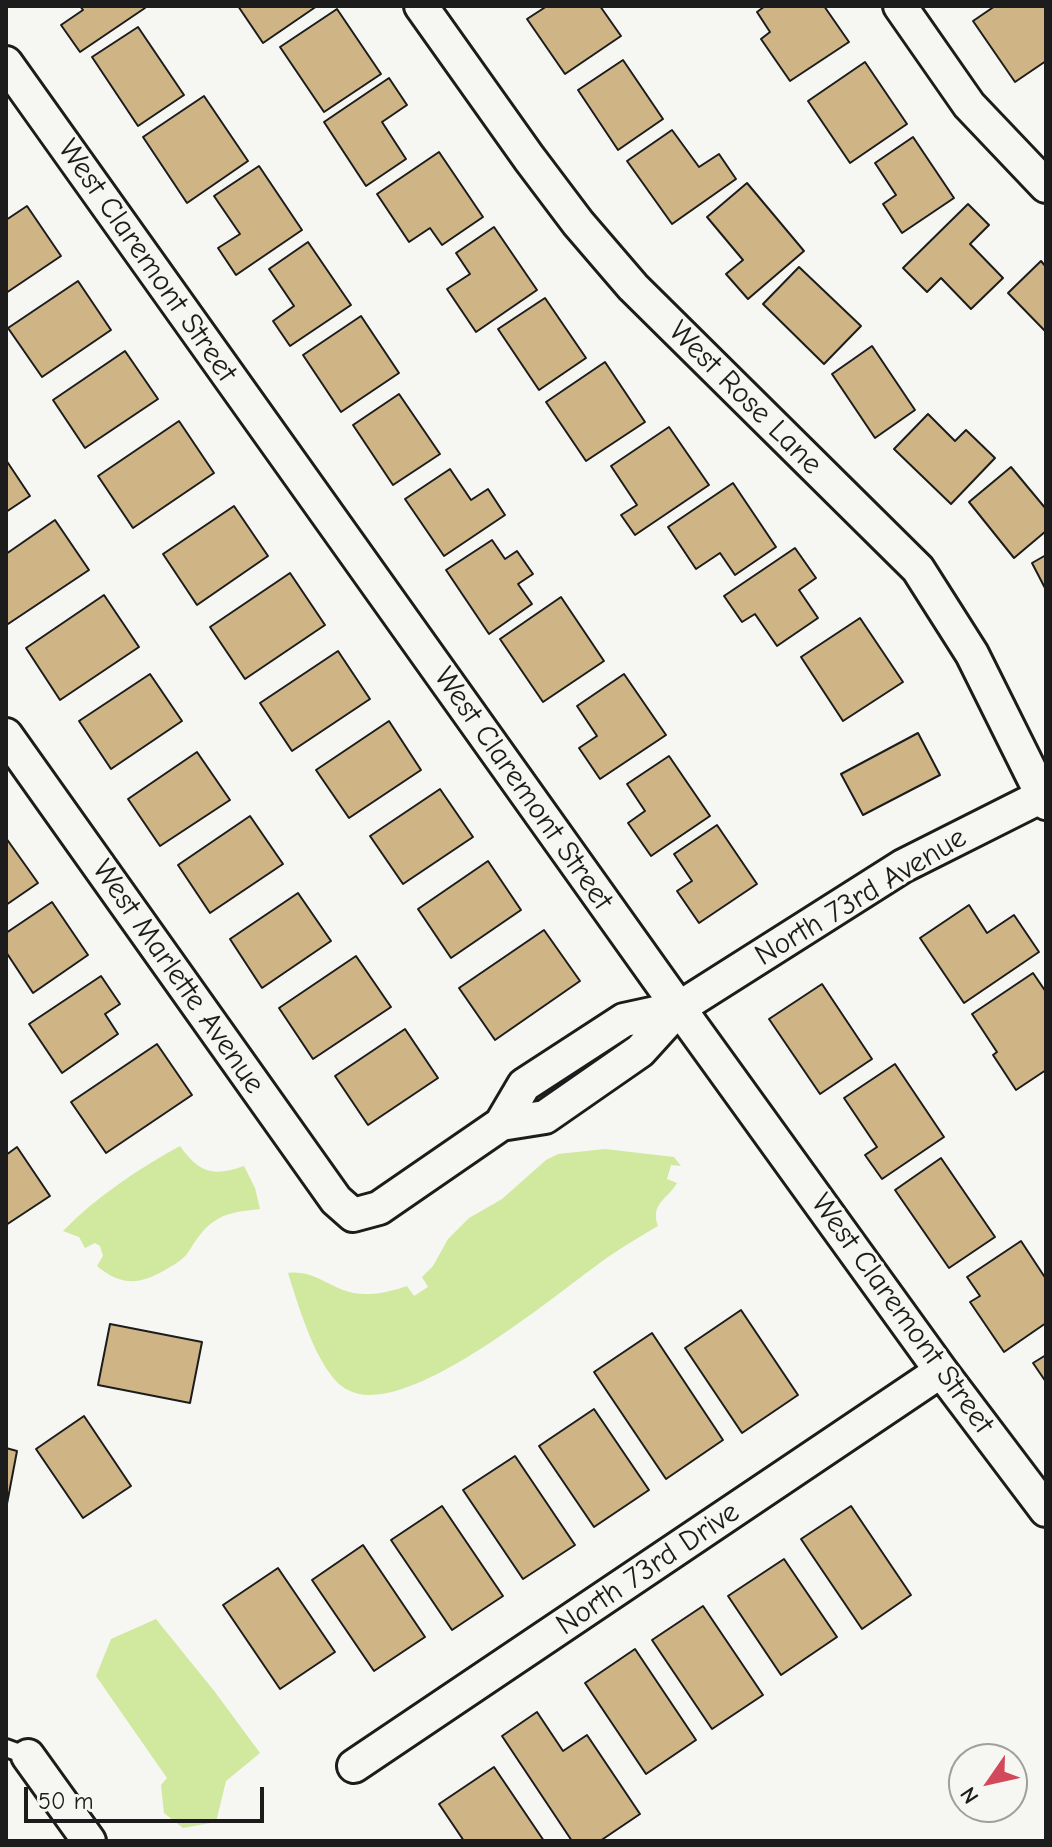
<!DOCTYPE html>
<html>
<head>
<meta charset="utf-8">
<style>
	body { margin:0 }
	#map { position:relative; width:1052px; height:1847px; overflow:hidden; background:#f6f6f2; font-family:"Comic Neue",sans-serif }
	canvas { display:block }
	.frame { position:absolute; inset:0; border:8px solid #1c1c1c; pointer-events:none }
	.north { position:absolute; left:948px; top:1743px; width:80px; height:80px; box-sizing:border-box; background:#f6f6f2; border:2px solid #9f9f9c; border-radius:50%; rotate:236deg; font-size:22px; font-weight:700; line-height:32px; text-align:center; color:#1c1c1c }
	.north::after { content:''; display:block; margin:auto; width:28px; height:36px; background:#d1495b; clip-path:polygon(50% 0,100% 100%,50% 72%,0 100%) }
	.scale { position:absolute; left:24px; top:1787px; width:240px; height:36px; box-sizing:border-box; border:4px solid #1c1c1c; border-top:0; padding-left:10px; font-size:24px; line-height:28px; white-space:nowrap; color:#1c1c1c; -webkit-text-stroke:6px #f6f6f2; paint-order:stroke }
</style>
</head>
<body>
<div id="map">
<canvas width="1052" height="1847"></canvas>
<div class="frame"></div>
<div class="north">N</div>
<div class="scale">50 m</div>
</div>
<script>
const ctx = document.querySelector('canvas').getContext('2d');
ctx.lineJoin = 'round';
function paint(path, color) {
  ctx.fillStyle = color;
  ctx.fill(path, 'evenodd');
}
function stroke(path, color, width, dash) {
  ctx.strokeStyle = color;
  ctx.lineWidth = width;
  ctx.lineCap = dash ? 'butt' : 'round';
  ctx.setLineDash(dash || []);
  ctx.stroke(path);
}
function label(font, color, halo, rows, align = 'center') {
  ctx.font = font + ' "Comic Neue",sans-serif';
  ctx.lineWidth = 6;
  ctx.setLineDash([]);
  ctx.textBaseline = 'middle';
  ctx.strokeStyle = halo;
  ctx.fillStyle = color;
  for (const [text, x, y, turn = 0] of rows) {
    ctx.save();
    ctx.translate(x, y);
    ctx.rotate((+turn || 0) * Math.PI / 180);
    ctx.textAlign = isNaN(turn) ? turn : align;
    if (halo) ctx.strokeText(text, 0, 0);
    ctx.fillText(text, 0, 0);
    ctx.restore();
  }
}
paint(new Path2D(`
	M 180,1146 C 199,1173 213,1177 244,1166 L 255,1188 L 260,1209 C 244,1211 226,1212 213,1222 C 202,1230 196,1240 189,1251 C 184,1259 174,1265 165,1270 C 139,1285 121,1286 97,1266 L 103,1256 L 100,1246 L 95,1243 L 85,1248 L 79,1237 L 63,1231 C 96,1197 138,1169 180,1146 Z
	M 605,1149 L 674,1157 L 681,1166 L 671,1165 L 667,1179 L 677,1183 C 668,1199 650,1203 658,1226 C 642,1235 626,1245 611,1255 C 561,1289 408,1422 348,1390 C 318,1375 298,1304 288,1273 C 309,1270 325,1283 343,1290 C 364,1298 386,1293 407,1286 L 414,1296 L 428,1287 L 422,1277 L 433,1266 L 448,1239 L 469,1218 L 502,1199 L 546,1160 L 558,1154 Z
	M 156,1619 L 215,1692 L 260,1753 L 226,1781 L 216,1822 L 183,1828 L 164,1813 L 161,1785 L 167,1778 L 96,1676 L 111,1639 Z`), '#d0e99e');
const building = new Path2D(`
	M 80,6 L 144,6 L 145,8 L 80,52 L 61,25 L 83,10 Z
	M 238,6 L 317,6 L 263,43 Z
	M 547,6 L 600,6 L 621,36 L 565,74 L 527,19 Z
	M 765,6 L 824,6 L 849,42 L 790,81 L 761,39 L 770,32 L 757,12 Z
	M 995,6 L 1046,6 L 1046,61 L 1015,82 L 973,21 Z
	M 337,9 L 381,74 L 324,112 L 280,47 Z
	M 138,27 L 184,95 L 138,126 L 92,57 Z
	M 623,60 L 663,119 L 618,150 L 578,90 Z
	M 865,62 L 907,124 L 850,163 L 808,101 Z
	M 389,78 L 407,105 L 382,122 L 406,159 L 366,186 L 324,122 Z
	M 204,96 L 248,161 L 187,203 L 143,137 Z
	M 672,130 L 699,167 L 719,154 L 736,179 L 672,224 L 627,161 Z
	M 913,137 L 954,198 L 902,233 L 883,204 L 896,195 L 875,163 Z
	M 439,152 L 483,217 L 442,245 L 430,228 L 409,242 L 377,194 Z
	M 259,166 L 302,230 L 236,275 L 218,248 L 240,234 L 214,196 Z
	M 747,183 L 804,251 L 748,299 L 726,274 L 743,260 L 707,217 Z
	M 968,204 L 989,225 L 970,244 L 1003,278 L 971,309 L 941,278 L 927,292 L 903,268 Z
	M 27,206 L 61,256 L 6,293 L 6,220 Z
	M 494,227 L 537,290 L 476,332 L 447,289 L 470,274 L 456,253 Z
	M 308,242 L 351,305 L 290,346 L 273,321 L 294,306 L 269,269 Z
	M 1041,261 L 1046,267 L 1046,332 L 1008,293 Z
	M 799,267 L 861,326 L 824,364 L 763,304 Z
	M 78,281 L 111,330 L 42,377 L 8,328 Z
	M 545,298 L 586,358 L 539,390 L 498,329 Z
	M 361,316 L 399,373 L 341,412 L 303,355 Z
	M 872,346 L 915,410 L 875,438 L 832,374 Z
	M 125,351 L 158,399 L 85,448 L 53,400 Z
	M 605,362 L 645,422 L 586,461 L 546,402 Z
	M 399,394 L 440,454 L 393,485 L 353,425 Z
	M 928,414 L 955,441 L 966,430 L 995,458 L 951,504 L 894,449 Z
	M 179,421 L 214,473 L 133,528 L 98,476 Z
	M 669,427 L 709,485 L 635,535 L 621,515 L 637,505 L 611,466 Z
	M 6,460 L 30,496 L 6,512 Z
	M 1011,467 L 1046,509 L 1046,531 L 1014,558 L 969,502 Z
	M 450,469 L 471,500 L 488,489 L 505,515 L 444,556 L 405,499 Z
	M 733,483 L 776,547 L 735,575 L 720,553 L 696,569 L 668,527 Z
	M 234,506 L 268,556 L 197,605 L 163,554 Z
	M 55,520 L 89,570 L 8,624 L 6,621 L 6,554 Z
	M 492,540 L 505,559 L 517,551 L 533,574 L 518,584 L 532,604 L 489,634 L 446,570 Z
	M 795,548 L 816,578 L 799,590 L 818,618 L 777,646 L 755,614 L 742,622 L 724,596 Z
	M 1046,555 L 1046,590 L 1032,563 Z
	M 290,573 L 325,625 L 245,679 L 210,627 Z
	M 104,595 L 139,647 L 60,700 L 26,648 Z
	M 561,597 L 604,661 L 543,702 L 500,639 Z
	M 860,618 L 903,682 L 843,721 L 801,657 Z
	M 338,651 L 370,699 L 292,751 L 260,703 Z
	M 150,674 L 182,721 L 111,769 L 79,721 Z
	M 624,674 L 666,735 L 600,779 L 579,748 L 597,736 L 577,706 Z
	M 389,721 L 421,770 L 349,818 L 316,770 Z
	M 918,733 L 940,775 L 863,815 L 841,774 Z
	M 197,752 L 230,800 L 160,846 L 128,799 Z
	M 669,756 L 710,816 L 651,856 L 628,823 L 645,811 L 627,784 Z
	M 440,789 L 473,837 L 403,884 L 370,836 Z
	M 250,816 L 283,864 L 210,913 L 178,865 Z
	M 717,825 L 757,884 L 699,923 L 677,891 L 692,881 L 674,854 Z
	M 6,838 L 38,883 L 6,905 Z
	M 488,861 L 521,910 L 451,958 L 418,909 Z
	M 298,893 L 331,941 L 262,988 L 230,939 Z
	M 52,902 L 88,955 L 33,993 L 6,952 L 6,933 Z
	M 969,905 L 987,933 L 1014,915 L 1039,952 L 964,1003 L 920,938 Z
	M 544,930 L 580,981 L 495,1040 L 459,988 Z
	M 356,956 L 391,1007 L 313,1059 L 279,1008 Z
	M 1033,973 L 1046,992 L 1046,1070 L 1016,1090 L 993,1055 L 997,1052 L 972,1014 Z
	M 101,976 L 120,1004 L 105,1014 L 118,1034 L 62,1073 L 29,1024 Z
	M 822,984 L 872,1059 L 820,1094 L 769,1019 Z
	M 405,1029 L 438,1078 L 368,1125 L 335,1076 Z
	M 157,1044 L 192,1095 L 106,1153 L 71,1102 Z
	M 895,1064 L 944,1137 L 882,1179 L 865,1155 L 877,1147 L 844,1098 Z
	M 17,1147 L 50,1196 L 6,1225 L 6,1155 Z
	M 941,1158 L 995,1237 L 949,1268 L 895,1190 Z
	M 1021,1241 L 1046,1279 L 1046,1323 L 1004,1352 L 970,1302 L 980,1296 L 967,1277 Z
	M 741,1310 L 798,1395 L 742,1433 L 685,1348 Z
	M 110,1324 L 202,1342 L 190,1403 L 98,1385 Z
	M 652,1333 L 723,1440 L 666,1479 L 594,1372 Z
	M 1046,1355 L 1046,1382 L 1033,1363 Z
	M 594,1409 L 649,1490 L 594,1527 L 539,1446 Z
	M 84,1416 L 131,1486 L 83,1518 L 36,1449 Z
	M 6,1448 L 17,1451 L 6,1509 Z
	M 515,1456 L 575,1545 L 523,1579 L 463,1490 Z
	M 442,1506 L 503,1596 L 452,1630 L 391,1540 Z
	M 851,1506 L 911,1595 L 862,1629 L 801,1539 Z
	M 363,1545 L 425,1637 L 374,1671 L 312,1580 Z
	M 784,1559 L 837,1637 L 781,1675 L 728,1596 Z
	M 278,1568 L 335,1652 L 280,1689 L 223,1605 Z
	M 703,1606 L 763,1695 L 712,1729 L 652,1640 Z
	M 635,1649 L 696,1740 L 646,1774 L 585,1683 Z
	M 537,1712 L 563,1751 L 587,1735 L 640,1814 L 600,1841 L 572,1841 L 502,1736 Z
	M 494,1767 L 544,1841 L 464,1841 L 439,1804 Z`);
paint(building, '#cfb586');
stroke(building, '#1c1c1c', 2);
const service = new Path2D(`
	M 6,1748 L 28,1756`);
const minor = new Path2D(`
	M 421,6 L 529,158 L 578,223 L 633,287 L 918,569 L 972,654 L 1046,803
	M 900,6 L 969,105 L 1046,186
	M 6,63 L 679,1008 L 941,1371 L 1046,1510
	M 6,735 L 336,1200 L 353,1215 L 379,1208 L 501,1124 L 524,1085 L 624,1020 L 679,1008
	M 501,1124 L 545,1117 L 640,1051 L 679,1008 L 903,866 L 1046,794
	M 28,1756 L 89,1841
	M 354,1766 L 941,1371`);
stroke(service, '#1c1c1c', 22);
stroke(minor, '#1c1c1c', 38);
stroke(service, '#f6f6f2', 16);
stroke(minor, '#f6f6f2', 32);
label('30px', '#1c1c1c', '#f6f6f2', [
	["West Claremont Street",147,261,55],
	["West Rose Lane",745,398,45],
	["West Claremont Street",523,789,55],
	["North 73rd Avenue",861,897,-31],
	["West Marlette Avenue",178,977,55],
	["West Claremont Street",902,1314,54],
	["North 73rd Drive",648,1569,-34]
]);
</script>
</body>
</html>
